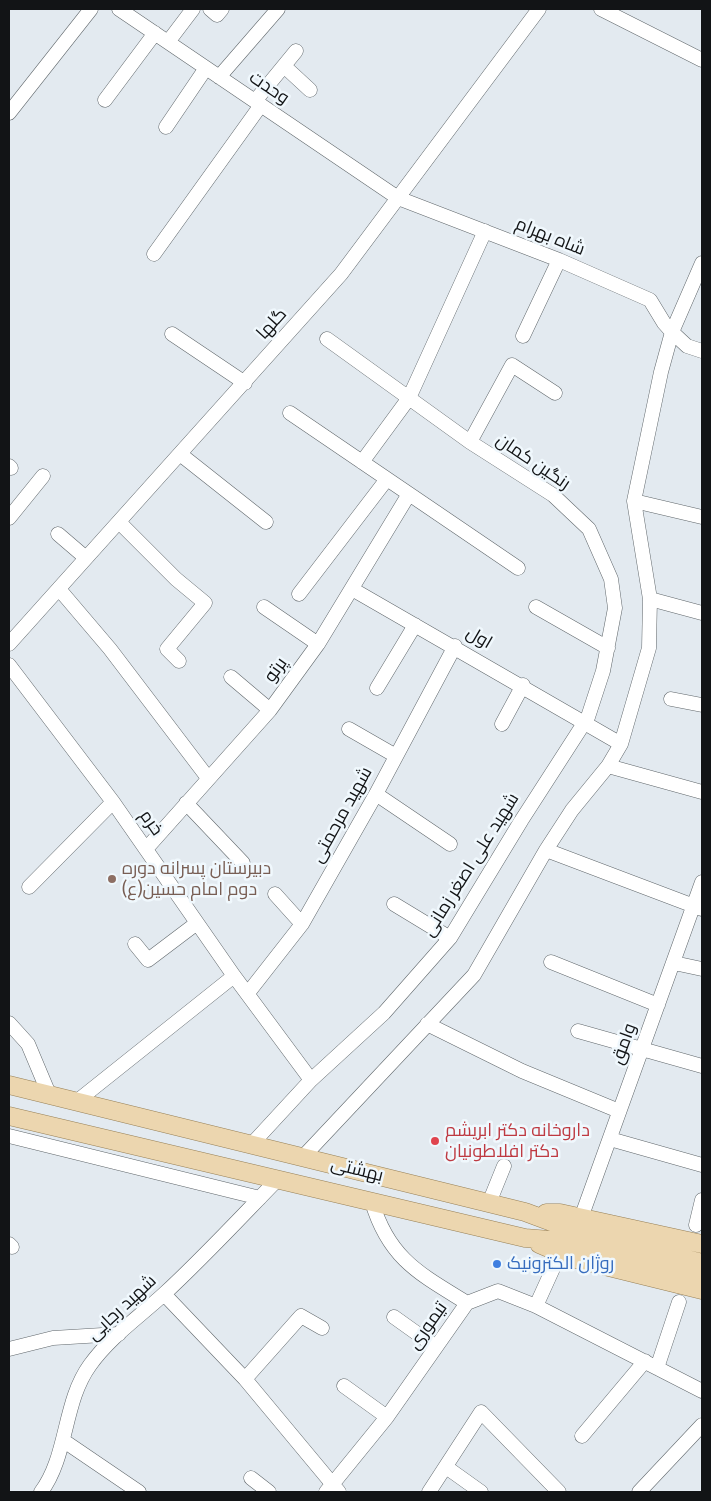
<!DOCTYPE html>
<html>
<head>
<meta charset="utf-8">
<style>
	body { margin:0 }
	#map { position:relative; width:711px; height:1501px; overflow:hidden; background:#e3eaf0; font-family:"Fira Sans Condensed",sans-serif }
	canvas { display:block }
	.frame { position:absolute; inset:0; border:10px solid #121416; pointer-events:none }
</style>
</head>
<body>
<div id="map">
<canvas width="711" height="1501"></canvas>
<div class="frame"></div>
</div>
<script>
const ctx = document.querySelector('canvas').getContext('2d');
ctx.lineJoin = 'round';
function stroke(path, color, width, dash) {
  ctx.strokeStyle = color;
  ctx.lineWidth = width;
  ctx.lineCap = dash ? 'butt' : 'round';
  ctx.setLineDash(dash || []);
  ctx.stroke(path);
}
function label(font, color, halo, rows, align = 'center') {
  ctx.font = font + ' "Fira Sans Condensed",Cairo,sans-serif';
  ctx.lineWidth = 5;
  ctx.setLineDash([]);
  ctx.textBaseline = 'middle';
  ctx.strokeStyle = halo;
  ctx.fillStyle = color;
  for (const [text, x, y, turn = 0] of rows) {
    ctx.save();
    ctx.translate(x, y);
    ctx.rotate((+turn || 0) * Math.PI / 180);
    ctx.textAlign = isNaN(turn) ? turn : align;
    if (halo) ctx.strokeText(text, 0, 0);
    ctx.fillText(text, 0, 0);
    ctx.restore();
  }
}
const minor = new Path2D(`
	M 119,9 L 398,198 L 559,260 L 650,300 L 664,323 L 672,332 L 687,346 L 702,351
	M 210,9 L 217,15 L 222,9
	M 601,9 L 702,60
	M 168,42 L 193,9
	M 284,66 L 310,90
	M 219,77 L 278,9
	M 105,100 L 155,33
	M 255,101 L 296,51
	M 9,113 L 91,9
	M 166,127 L 206,68
	M 154,254 L 261,105
	M 172,334 L 245,383
	M 523,336 L 559,260
	M 290,413 L 518,568
	M 470,442 L 512,365 L 555,393
	M 180,454 L 266,522
	M 362,462 L 409,398 L 485,231
	M 9,466 L 11,468
	M 634,501 L 702,517
	M 9,518 L 43,476
	M 120,523 L 176,579 L 205,603 L 167,649 L 179,661
	M 58,534 L 86,558
	M 59,589 L 110,649 L 208,778
	M 352,589 L 621,744
	M 299,594 L 387,479
	M 650,599 L 702,613
	M 264,607 L 318,644
	M 536,607 L 608,648
	M 9,644 L 341,274 L 539,9
	M 9,665 L 113,802 L 234,976 L 311,1080
	M 231,677 L 270,710
	M 377,688 L 415,625
	M 671,699 L 702,705
	M 502,724 L 523,685
	M 349,729 L 396,756
	M 608,766 L 702,792
	M 376,794 L 450,844
	M 186,803 L 243,863
	M 146,849 L 270,710 L 318,644 L 409,494
	M 546,850 L 702,909
	M 29,887 L 113,802
	M 275,894 L 302,924
	M 394,904 L 450,938
	M 135,944 L 148,960 L 197,923
	M 551,962 L 658,1005
	M 674,963 L 702,969
	M 248,993 L 302,924 L 376,794 L 455,646
	M 9,1023 L 28,1044 L 49,1094
	M 427,1024 L 522,1071 L 619,1111
	M 578,1031 L 702,1066
	M 76,1102 L 234,976
	M 9,1136 L 260,1198
	M 610,1139 L 702,1165
	M 251,1145 L 311,1080 L 384,1013 L 450,938 L 521,821 L 588,717 L 603,671 L 615,608 L 611,579 L 589,529 L 553,495 L 470,442 L 327,339
	M 303,1157 L 474,975 L 546,850 L 572,810 L 608,766 L 621,744 L 649,648 L 650,599 L 634,501 L 661,372 L 672,332 L 702,263
	M 372,1202 C 389,1259 420,1274 467,1303
	M 489,1203 L 504,1166
	M 581,1218 L 702,882
	M 696,1225 L 702,1200
	M 9,1244 L 12,1247
	M 164,1294 L 245,1379 L 339,1492
	M 467,1303 L 498,1291 L 536,1306 L 702,1391
	M 536,1306 L 560,1253
	M 394,1317 L 436,1347
	M 9,1349 L 53,1338 L 119,1334
	M 657,1368 L 679,1302
	M 245,1379 L 301,1316 L 322,1328
	M 344,1386 L 387,1417
	M 582,1436 L 645,1361
	M 64,1441 L 139,1492
	M 446,1467 L 481,1492
	M 251,1478 L 269,1492
	M 41,1492 C 68,1456 63,1402 90,1365 C 110,1337 139,1317 164,1294 C 203,1258 240,1218 277,1180
	M 326,1492 L 387,1417 L 467,1303
	M 429,1492 L 481,1412 L 559,1492
	M 639,1492 L 702,1425`);
const major = new Path2D(`
	M 9,1085 L 525,1212 L 568,1228 L 702,1263
	M 9,1116 L 525,1238 L 562,1241 L 702,1276
	M 546,1213 L 560,1213 L 702,1244
	M 539,1244 L 572,1258 L 702,1290`);
stroke(minor, '#60676b', 15);
stroke(major, '#978057', 19);
stroke(minor, '#fff', 14);
stroke(major, '#ecd6af', 18);
for (const [x, y, r, color] of [
	[112,879,5,"#8d6e63"],
	[435,1141,5,"#e0444e"],
	[497,1264,5,"#3f7fe0"]
]) {
  const dot = new Path2D();
  dot.arc(x, y, r, 0, 2 * Math.PI);
  ctx.fillStyle = color;
  ctx.fill(dot);
  stroke(dot, '#f0f8fd', 2);
}
label('18px', '#121416', '#f0f8fd', [
	["وحدت",269,88,34],
	["شاه بهرام",550,237,22],
	["گلها",272,324,-48],
	["رنگین کمان",533,462,34],
	["اول",479,638,30],
	["پرتو",276,670,-54],
	["شهید مرحمتی",342,815,-61],
	["خرم",151,823,55],
	["شهید علی اصغر زمانی",471,865,-58],
	["وامق",624,1044,-70],
	["بهشتی",357,1170,14],
	["شهید رجایی",122,1308,-43],
	["تیموری",428,1326,-55]
]);
label('18px', '#785e54', '#f0f8fd', [
	["دبیرستان پسرانه دوره",122,869],
	["دوم امام حسین(ع)",122,890]
], 'left');
label('18px', '#be3a42', '#f0f8fd', [
	["داروخانه دکتر ابریشم",445,1131],
	["دکتر افلاطونیان",445,1152]
], 'left');
label('18px', '#366cbe', '#f0f8fd', [
	["روژان الکترونیک",507,1264]
], 'left');
</script>
</body>
</html>
